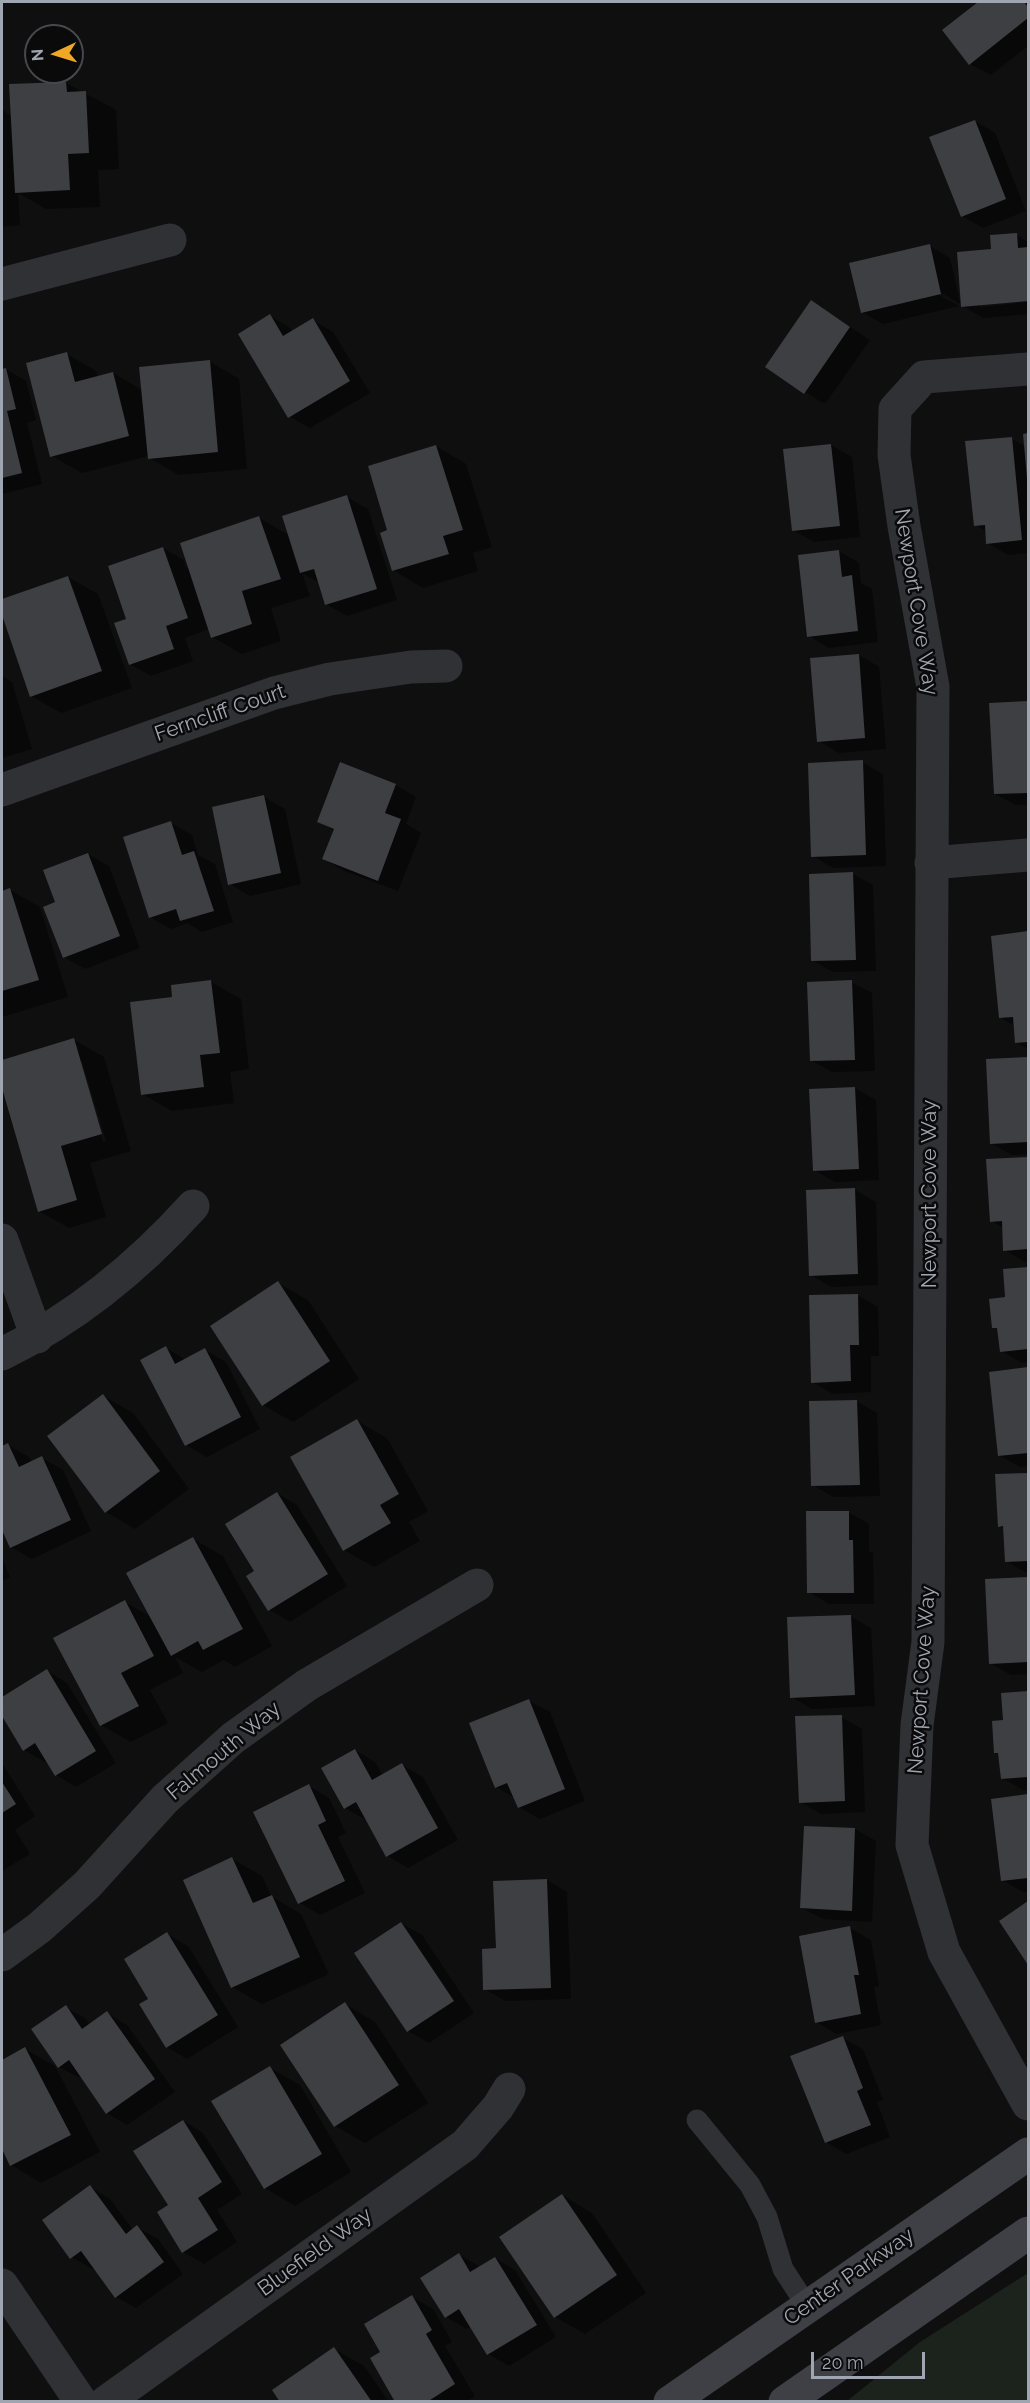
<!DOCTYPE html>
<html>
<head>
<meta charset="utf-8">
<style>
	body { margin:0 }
	#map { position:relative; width:1030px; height:2403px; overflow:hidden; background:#0f0f10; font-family:Raleway,sans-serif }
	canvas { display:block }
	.frame { position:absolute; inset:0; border:3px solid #a0a6b1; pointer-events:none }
	.north { position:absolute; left:24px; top:24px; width:60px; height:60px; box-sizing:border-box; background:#0a0a0b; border:2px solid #46484d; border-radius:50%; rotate:266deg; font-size:16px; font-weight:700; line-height:24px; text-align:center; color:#a0a6b1 }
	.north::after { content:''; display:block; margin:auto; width:21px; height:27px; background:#f0a727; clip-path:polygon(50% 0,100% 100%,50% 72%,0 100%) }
	.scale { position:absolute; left:811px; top:2352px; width:114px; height:27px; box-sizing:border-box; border:3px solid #a0a6b1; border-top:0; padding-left:8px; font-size:18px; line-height:21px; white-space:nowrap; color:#a0a6b1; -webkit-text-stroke:4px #0a0a0b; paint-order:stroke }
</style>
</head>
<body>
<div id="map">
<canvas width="1030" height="2403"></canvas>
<div class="frame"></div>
<div class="north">N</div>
<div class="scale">20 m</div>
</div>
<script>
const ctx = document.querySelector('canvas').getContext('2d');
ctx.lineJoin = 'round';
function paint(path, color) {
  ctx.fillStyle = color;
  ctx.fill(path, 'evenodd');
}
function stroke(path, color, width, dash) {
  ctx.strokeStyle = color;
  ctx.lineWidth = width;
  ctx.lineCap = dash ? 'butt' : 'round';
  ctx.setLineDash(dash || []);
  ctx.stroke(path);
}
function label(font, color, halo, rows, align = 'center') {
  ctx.font = font + ' Raleway,sans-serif';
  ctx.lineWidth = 5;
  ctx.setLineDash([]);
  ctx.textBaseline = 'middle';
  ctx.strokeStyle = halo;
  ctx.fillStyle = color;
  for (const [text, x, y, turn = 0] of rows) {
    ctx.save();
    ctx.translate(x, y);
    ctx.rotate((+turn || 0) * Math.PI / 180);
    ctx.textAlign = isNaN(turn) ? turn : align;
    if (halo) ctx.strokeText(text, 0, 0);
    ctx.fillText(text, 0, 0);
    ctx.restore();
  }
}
paint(new Path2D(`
	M 1028,2273 L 1028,2401 L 847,2401 L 920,2342 Z`), '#1b231c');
paint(new Path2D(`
	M 980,2 L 1028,2 L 1028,46 L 991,75 L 970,64 L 944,30 Z
	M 66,83 L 116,110 L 119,169 L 98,170 L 100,207 L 46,209 L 18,193 L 20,225 L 2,227 L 2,110 L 12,116 Z
	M 975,121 L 995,133 L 1026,211 L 983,228 L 962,216 Z
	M 1016,235 L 1028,242 L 1028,299 L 980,304 L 980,307 L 1028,302 L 1028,314 L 983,318 L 935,289 L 934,292 L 959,306 L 883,324 L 862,312 L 930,246 L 950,258 L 960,302 L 962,302 L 993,250 Z
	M 812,302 L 870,340 L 825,404 L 805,392 Z
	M 270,316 L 290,328 L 293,332 L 313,320 L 333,332 L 370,393 L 310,428 L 289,416 Z
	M 67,354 L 96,371 L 98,377 L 113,373 L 142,390 L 209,361 L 239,379 L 247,469 L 179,475 L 149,458 L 149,456 L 82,473 L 52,456 Z
	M 6,369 L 26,381 L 36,420 L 27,423 L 42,484 L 2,494 L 2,370 Z
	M 1025,435 L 1028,435 L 1028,553 L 1008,555 L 987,543 L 987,532 L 975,525 L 1012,439 L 1026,447 Z
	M 831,445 L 852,457 L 860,537 L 814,542 L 793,530 Z
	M 436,446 L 466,464 L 492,547 L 473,553 L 478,571 L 423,588 L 393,570 L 389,531 Z
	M 347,497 L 368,509 L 397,600 L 347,616 L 326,604 L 320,583 L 302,573 L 310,596 L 271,608 L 281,641 L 242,654 L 212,637 L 209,629 L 185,638 L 193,661 L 151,676 L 130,664 L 128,620 L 163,548 L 184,560 L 186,568 L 259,518 L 289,535 Z
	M 839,551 L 859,563 L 861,583 L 872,589 L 878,642 L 829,648 L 809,636 Z
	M 68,577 L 98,594 L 132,688 L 61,713 L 31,696 L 2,610 L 2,601 Z
	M 859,655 L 879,667 L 886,749 L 839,753 L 819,741 Z
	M 2,676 L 12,682 L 32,749 L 2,758 Z
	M 1028,703 L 1028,805 L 1016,805 L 995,794 L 990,705 Z
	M 862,762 L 883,774 L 886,866 L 833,868 L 813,856 Z
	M 341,764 L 396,785 L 416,797 L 406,824 L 421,833 L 398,891 L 344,871 L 324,859 L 335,831 L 319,822 Z
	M 264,797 L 285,809 L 301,884 L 250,896 L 230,884 Z
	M 171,823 L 192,835 L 198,855 L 215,864 L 233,922 L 202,932 L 187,923 L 171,929 L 150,917 Z
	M 88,854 L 109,866 L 140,948 L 85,969 L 64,957 L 57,903 Z
	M 853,874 L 873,885 L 876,971 L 833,972 L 812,960 Z
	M 10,890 L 40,907 L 68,997 L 2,1017 L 2,893 Z
	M 1028,933 L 1028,1049 L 1016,1042 L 1015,1026 L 1001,1018 L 993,937 Z
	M 211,982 L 241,999 L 249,1069 L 230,1072 L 234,1103 L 172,1111 L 142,1094 L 174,998 Z
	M 851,982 L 872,993 L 875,1071 L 832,1072 L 811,1060 Z
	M 74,1040 L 104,1057 L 131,1151 L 90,1163 L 106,1217 L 69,1228 L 39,1211 L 2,1083 L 2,1061 ZM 79,1062 L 82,1062 L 106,1141 L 103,1142 Z
	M 1028,1058 L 1028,1154 L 1012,1155 L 991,1143 L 987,1060 Z
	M 855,1088 L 876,1100 L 879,1180 L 835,1182 L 814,1170 Z
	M 1028,1158 L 1028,1261 L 1025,1262 L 1005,1250 L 1004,1228 L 991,1221 L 988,1160 Z
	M 855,1190 L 876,1202 L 878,1285 L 831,1287 L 811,1275 Z
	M 1028,1268 L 1028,1362 L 1022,1363 L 1001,1351 L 999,1330 L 994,1327 L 1007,1298 L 1004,1271 Z
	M 278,1283 L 308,1300 L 359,1379 L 293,1422 L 263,1405 Z
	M 857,1295 L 878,1307 L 879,1356 L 871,1356 L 871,1392 L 833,1394 L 812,1382 Z
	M 166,1348 L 186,1360 L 205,1350 L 226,1362 L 260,1429 L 207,1457 L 186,1445 Z
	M 1028,1368 L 1028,1466 L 1020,1467 L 999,1455 L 991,1373 Z
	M 103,1396 L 133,1413 L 189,1489 L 135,1529 L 106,1512 Z
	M 856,1401 L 877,1413 L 880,1496 L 833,1497 L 813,1485 Z
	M 357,1421 L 387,1438 L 428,1511 L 409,1522 L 420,1541 L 374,1567 L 344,1550 Z
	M 8,1445 L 29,1457 L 32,1463 L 42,1458 L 63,1470 L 91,1531 L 32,1559 L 11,1547 L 2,1526 L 2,1448 Z
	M 1028,1474 L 1028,1573 L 1027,1573 L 1006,1561 L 1005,1529 L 999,1526 L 997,1475 Z
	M 277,1493 L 297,1505 L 347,1586 L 290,1622 L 270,1610 L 248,1576 L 256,1571 Z
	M 848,1512 L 869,1524 L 869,1551 L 873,1553 L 874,1604 L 829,1604 L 809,1592 Z
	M 193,1539 L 223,1556 L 272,1646 L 235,1667 L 224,1660 L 202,1672 L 175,1657 L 183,1673 L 150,1690 L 168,1723 L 131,1742 L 101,1725 L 125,1602 L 151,1617 Z
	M 2,1558 L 10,1577 L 2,1581 Z
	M 1028,1578 L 1028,1674 L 1011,1675 L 990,1663 L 987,1580 Z
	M 850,1616 L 871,1628 L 875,1706 L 812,1709 L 792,1697 Z
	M 47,1671 L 67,1683 L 116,1763 L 76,1787 L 56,1775 L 47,1760 L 45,1762 L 24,1750 L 2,1713 L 2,1699 Z
	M 1028,1692 L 1028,1790 L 1023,1790 L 1002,1778 L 1000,1755 L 995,1752 L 1005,1721 L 1003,1694 Z
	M 529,1701 L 550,1712 L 585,1801 L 540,1819 L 519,1807 L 515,1798 L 496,1787 Z
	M 841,1717 L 862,1729 L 865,1812 L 821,1814 L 800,1802 Z
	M 355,1750 L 375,1762 L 383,1776 L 402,1765 L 423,1777 L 458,1840 L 408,1868 L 388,1856 L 366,1820 L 345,1808 Z
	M 2,1763 L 35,1816 L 15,1830 L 30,1854 L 2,1871 Z
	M 309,1786 L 329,1798 L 346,1833 L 338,1837 L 365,1893 L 320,1915 L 300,1903 L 255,1812 Z
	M 1028,1796 L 1028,1892 L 1023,1892 L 1002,1880 L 992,1800 Z
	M 805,1827 L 855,1829 L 876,1841 L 872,1922 L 823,1919 L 802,1908 Z
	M 232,1859 L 262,1876 L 271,1896 L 301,1914 L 329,1974 L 262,2004 L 232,1987 Z
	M 547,1880 L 567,1892 L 571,1999 L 505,2001 L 485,1989 L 498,1950 Z
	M 1028,1902 L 1028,1962 L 1001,1921 Z
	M 401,1923 L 422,1935 L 474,2013 L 429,2043 L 408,2031 Z
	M 850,1928 L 871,1940 L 879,1986 L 874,1987 L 881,2025 L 837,2034 L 816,2022 Z
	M 167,1934 L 188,1946 L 238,2027 L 187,2059 L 167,2047 L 150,1999 Z
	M 345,2004 L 375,2022 L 428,2103 L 365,2143 L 335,2126 Z
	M 66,2007 L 86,2019 L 90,2025 L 107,2013 L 127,2025 L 175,2092 L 127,2125 L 107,2113 L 82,2077 L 80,2078 L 59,2067 Z
	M 842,2038 L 863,2049 L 883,2100 L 877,2102 L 890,2137 L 846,2154 L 826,2142 Z
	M 25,2049 L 55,2066 L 100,2152 L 41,2183 L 12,2165 L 2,2146 L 2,2061 Z
	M 270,2068 L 300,2085 L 351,2172 L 295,2206 L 265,2188 Z
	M 183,2121 L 203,2133 L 242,2194 L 217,2210 L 237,2242 L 204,2264 L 183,2252 L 170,2206 Z
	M 90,2187 L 110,2199 L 133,2230 L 137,2227 L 158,2239 L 183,2274 L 136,2308 L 116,2297 L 95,2268 L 92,2269 L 72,2257 Z
	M 562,2195 L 592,2213 L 646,2293 L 585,2334 L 555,2317 Z
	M 460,2255 L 480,2267 L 495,2258 L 515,2270 L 556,2337 L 509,2366 L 488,2354 L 471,2326 L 467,2329 L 446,2317 Z
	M 412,2297 L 433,2309 L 452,2342 L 445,2346 L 475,2396 L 466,2402 L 397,2402 L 382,2352 Z
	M 334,2349 L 364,2366 L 389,2402 L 282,2402 Z`), '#0007');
paint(new Path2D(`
	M 978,2 L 1024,2 L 1028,7 L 1028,18 L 969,65 L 942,30 Z
	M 66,82 L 67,92 L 86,91 L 89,153 L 68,154 L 70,190 L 15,193 L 9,84 Z
	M 975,120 L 1006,199 L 961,217 L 929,137 Z
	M 1017,233 L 1018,248 L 1028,247 L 1028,301 L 961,307 L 957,252 L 991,249 L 990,235 Z
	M 930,244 L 941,294 L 861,313 L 849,263 Z
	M 811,300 L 850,327 L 804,394 L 765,367 Z
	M 270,314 L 283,336 L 313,318 L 350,381 L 288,418 L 238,334 Z
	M 67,352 L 75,382 L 113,372 L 129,436 L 50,457 L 26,363 Z
	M 210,360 L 218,452 L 148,459 L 139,367 Z
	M 6,368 L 16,409 L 7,411 L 22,473 L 2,478 L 2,369 Z
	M 1028,433 L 1028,478 L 1027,478 L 1023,434 Z
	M 1012,437 L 1022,540 L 986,544 L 985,525 L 974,526 L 965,441 Z
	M 831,444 L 840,526 L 792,531 L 783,449 Z
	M 436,445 L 463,530 L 443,536 L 449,554 L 392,571 L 380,533 L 387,530 L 368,466 Z
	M 347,495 L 377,589 L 325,605 L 314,569 L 300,573 L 282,516 Z
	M 259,516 L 281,579 L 242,591 L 252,624 L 211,638 L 180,543 Z
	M 163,547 L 188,618 L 166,626 L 174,649 L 129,665 L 114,623 L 126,619 L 108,566 Z
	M 839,550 L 842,577 L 852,575 L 858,631 L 807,637 L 798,555 Z
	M 68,576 L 102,671 L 30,697 L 2,615 L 2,599 Z
	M 859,654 L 865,738 L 817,742 L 810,658 Z
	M 1028,701 L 1028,793 L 994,794 L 989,703 Z
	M 863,760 L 866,855 L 811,857 L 808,763 Z
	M 340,762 L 396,784 L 385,813 L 401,819 L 378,881 L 322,859 L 334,829 L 317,822 Z
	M 264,795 L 281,873 L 228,885 L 212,807 Z
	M 171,821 L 182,855 L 194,851 L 214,911 L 180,921 L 176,909 L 149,918 L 123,837 Z
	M 88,853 L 120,936 L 63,958 L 43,907 L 55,902 L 43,870 Z
	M 853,872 L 856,960 L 811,961 L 809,874 Z
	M 10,888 L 39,980 L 2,991 L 2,891 Z
	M 1028,931 L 1028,1042 L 1015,1043 L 1013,1017 L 999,1018 L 991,936 Z
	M 211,980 L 220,1053 L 200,1055 L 204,1087 L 141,1095 L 130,1002 L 172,997 L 171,985 Z
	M 852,980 L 855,1060 L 810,1061 L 807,982 Z
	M 74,1038 L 102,1134 L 61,1146 L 77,1200 L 38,1212 L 2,1088 L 2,1060 Z
	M 1028,1057 L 1028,1142 L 990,1144 L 986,1059 Z
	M 855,1087 L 859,1169 L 813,1171 L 809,1089 Z
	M 1028,1157 L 1028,1249 L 1003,1251 L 1002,1221 L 990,1222 L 986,1159 Z
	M 855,1188 L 858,1274 L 809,1276 L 806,1190 Z
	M 1028,1267 L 1028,1349 L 1000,1352 L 997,1328 L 992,1328 L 989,1299 L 1005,1297 L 1003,1269 Z
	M 278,1281 L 330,1361 L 262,1406 L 210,1326 Z
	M 858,1294 L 859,1345 L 850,1345 L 851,1381 L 811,1383 L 809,1295 Z
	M 166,1346 L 175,1364 L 205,1348 L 241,1417 L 185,1446 L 140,1360 Z
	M 1028,1367 L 1028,1453 L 998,1456 L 989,1372 Z
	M 103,1394 L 160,1471 L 105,1513 L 47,1436 Z
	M 857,1400 L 860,1485 L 811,1486 L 809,1401 Z
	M 357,1419 L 399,1494 L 380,1505 L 391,1523 L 343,1551 L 290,1457 Z
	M 8,1443 L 19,1467 L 42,1456 L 71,1520 L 10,1548 L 2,1530 L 2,1446 Z
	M 1028,1473 L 1028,1561 L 1005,1562 L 1003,1526 L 998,1527 L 995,1474 Z
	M 277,1492 L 328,1574 L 268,1611 L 246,1576 L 254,1571 L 225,1524 Z
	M 806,1511 L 849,1511 L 849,1540 L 853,1540 L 854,1593 L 807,1593 Z
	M 193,1537 L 243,1629 L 203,1650 L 198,1641 L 171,1656 L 126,1573 Z
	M 1028,1577 L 1028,1662 L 989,1664 L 985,1579 Z
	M 125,1600 L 154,1656 L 121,1673 L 139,1706 L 100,1726 L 53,1638 Z
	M 851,1615 L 855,1695 L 790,1698 L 787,1617 Z
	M 47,1669 L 96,1751 L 55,1776 L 35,1743 L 23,1751 L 2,1716 L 2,1697 Z
	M 1028,1691 L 1028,1777 L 1001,1779 L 998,1753 L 994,1753 L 992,1721 L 1003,1720 L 1001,1693 Z
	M 529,1699 L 565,1789 L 518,1808 L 507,1783 L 495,1788 L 469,1723 Z
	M 842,1715 L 845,1801 L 799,1803 L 795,1716 Z
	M 355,1749 L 372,1780 L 402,1763 L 438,1828 L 386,1857 L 356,1802 L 344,1809 L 321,1768 Z
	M 2,1782 L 16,1804 L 2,1813 Z
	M 309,1784 L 326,1821 L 318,1825 L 345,1881 L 298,1904 L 253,1812 Z
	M 1028,1794 L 1028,1878 L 1001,1881 L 991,1799 Z
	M 804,1826 L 855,1828 L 852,1911 L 800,1908 Z
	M 232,1857 L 253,1903 L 272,1895 L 300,1957 L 231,1988 L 183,1880 Z
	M 547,1879 L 551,1988 L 483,1990 L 482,1949 L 496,1948 L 493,1881 Z
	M 1028,1901 L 1028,1965 L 999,1921 Z
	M 401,1922 L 454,2001 L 407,2032 L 354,1953 Z
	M 850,1926 L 859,1975 L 854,1975 L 861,2014 L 815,2023 L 799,1936 Z
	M 167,1932 L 218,2015 L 166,2048 L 139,2004 L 148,1999 L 124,1959 Z
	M 345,2002 L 399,2085 L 334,2127 L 280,2045 Z
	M 66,2005 L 82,2029 L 107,2011 L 155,2079 L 106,2114 L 69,2060 L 58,2068 L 31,2029 Z
	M 843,2036 L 863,2088 L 857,2091 L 871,2125 L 825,2143 L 790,2056 Z
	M 25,2047 L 71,2135 L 10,2166 L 2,2149 L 2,2060 Z
	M 270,2066 L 322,2154 L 264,2189 L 211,2101 Z
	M 183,2120 L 222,2182 L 198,2198 L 218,2230 L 182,2253 L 157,2212 L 168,2205 L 133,2151 Z
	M 90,2185 L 126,2234 L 137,2225 L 164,2262 L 115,2298 L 81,2251 L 70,2259 L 42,2220 Z
	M 562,2194 L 617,2275 L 554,2318 L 499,2237 Z
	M 459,2253 L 470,2272 L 495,2257 L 537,2325 L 487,2355 L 459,2309 L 445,2318 L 420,2278 Z
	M 412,2295 L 432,2330 L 426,2334 L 455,2384 L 427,2402 L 395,2402 L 370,2358 L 380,2352 L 364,2324 Z
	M 334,2347 L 372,2402 L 280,2402 L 272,2390 Z`), '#3e3f43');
stroke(new Path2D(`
	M 697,2120 L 750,2185 L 767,2217 L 783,2269 L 807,2306`), '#303135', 21);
stroke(new Path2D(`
	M 2,284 L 170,240
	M 1028,369 L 924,377 L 895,409 L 894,455 L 904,526 L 933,687 L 928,1642 L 917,1725 L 912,1845 L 944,1952 L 1028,2104
	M 2,790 L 274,693 L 330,679 L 411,667 L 446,666
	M 931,863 L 1028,855
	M 2,1240 L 37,1337
	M 2,1354 C 76,1318 138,1267 193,1206
	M 2,1955 L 39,1928 L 87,1885 L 165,1799 L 233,1738 L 307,1685 L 477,1585
	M 2,2285 L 81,2402
	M 106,2402 L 465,2145 L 498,2107 L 509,2089`), '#303135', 33);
stroke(new Path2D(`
	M 670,2402 L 1028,2154
	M 785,2402 L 1028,2233`), '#3e4045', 33);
label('21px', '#a0a6b1', '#0a0a0b', [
	["Newport Cove Way",916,602,81],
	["Ferncliff Court",220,713,-19],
	["Newport Cove Way",930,1194,-90],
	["Newport Cove Way",922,1680,-86],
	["Falmouth Way",224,1751,-40],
	["Bluefield Way",315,2252,-36],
	["Center Parkway",849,2277,-35]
]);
</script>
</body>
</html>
